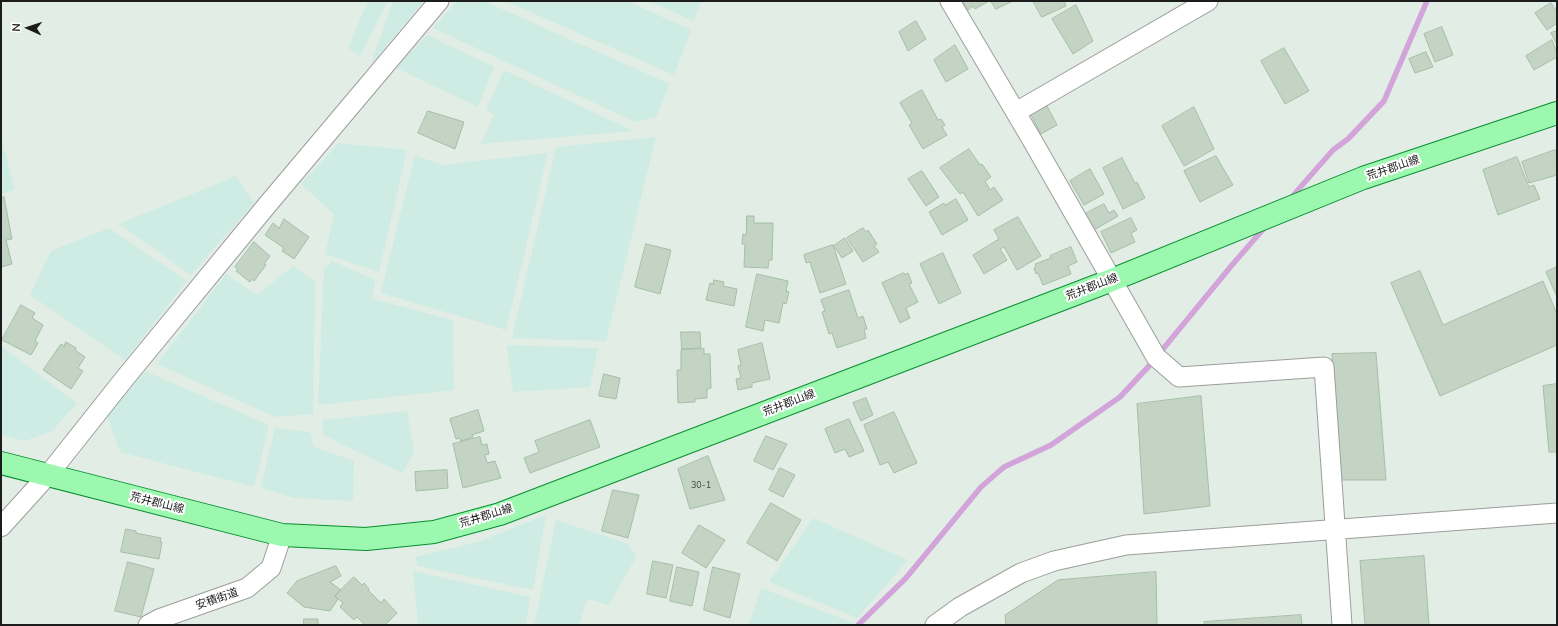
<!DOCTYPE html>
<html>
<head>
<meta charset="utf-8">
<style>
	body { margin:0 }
	#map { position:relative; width:1558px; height:626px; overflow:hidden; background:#e2ede6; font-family:Mulish,sans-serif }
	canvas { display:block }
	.frame { position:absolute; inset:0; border:2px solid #1c1c1c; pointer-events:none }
	.north { position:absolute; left:8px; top:8px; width:40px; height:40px; -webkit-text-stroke:3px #fff; paint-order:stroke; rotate:273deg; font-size:11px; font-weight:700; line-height:16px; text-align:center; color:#1c1c1c }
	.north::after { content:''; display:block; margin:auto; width:14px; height:18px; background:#1c1c1c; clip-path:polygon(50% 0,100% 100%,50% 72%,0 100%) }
</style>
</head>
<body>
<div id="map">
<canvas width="1558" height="626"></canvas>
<div class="frame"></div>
<div class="north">N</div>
</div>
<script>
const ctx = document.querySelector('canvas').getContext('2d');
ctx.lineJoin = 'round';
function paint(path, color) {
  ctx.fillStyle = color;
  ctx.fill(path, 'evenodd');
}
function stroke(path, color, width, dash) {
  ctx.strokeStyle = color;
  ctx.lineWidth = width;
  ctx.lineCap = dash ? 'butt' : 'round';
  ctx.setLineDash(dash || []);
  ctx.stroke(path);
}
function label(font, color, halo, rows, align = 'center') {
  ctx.font = font + ' Mulish,"Noto Sans JP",sans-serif';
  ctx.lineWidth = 4;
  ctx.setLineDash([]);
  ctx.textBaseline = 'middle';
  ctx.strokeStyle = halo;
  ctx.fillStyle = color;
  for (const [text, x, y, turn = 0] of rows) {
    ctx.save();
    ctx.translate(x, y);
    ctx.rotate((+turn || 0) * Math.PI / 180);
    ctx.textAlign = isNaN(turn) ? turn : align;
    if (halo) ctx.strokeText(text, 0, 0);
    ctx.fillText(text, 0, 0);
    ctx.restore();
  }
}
paint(new Path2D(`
	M 368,1 L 388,1 L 360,56 L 348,48 Z
	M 393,1 L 424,1 L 371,64 Z
	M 457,1 L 484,1 L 670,84 L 656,117 L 635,122 L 433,28 Z
	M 505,1 L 627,1 L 691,30 L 674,75 Z
	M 649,1 L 701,1 L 694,21 Z
	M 427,35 L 494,67 L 478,107 L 396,68 Z
	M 504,70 L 633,131 L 481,144 L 494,115 L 486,110 Z
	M 1,136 L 15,190 L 1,194 Z
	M 656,137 L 606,341 L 512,338 L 556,147 Z
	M 339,143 L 407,150 L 379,272 L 325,254 L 334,214 L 301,184 Z
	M 548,153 L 506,330 L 381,293 L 415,155 L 442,165 Z
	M 236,176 L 254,203 L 191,275 L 119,224 Z
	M 109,228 L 187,281 L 125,360 L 30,295 L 51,251 Z
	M 332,261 L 375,280 L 372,299 L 453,320 L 454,390 L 318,405 L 324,269 Z
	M 293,266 L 315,281 L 313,414 L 275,417 L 157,364 L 226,274 L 257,295 Z
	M 507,345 L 598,348 L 590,387 L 513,392 Z
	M 1,346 L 77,403 L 52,431 L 25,441 L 1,435 Z
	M 145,371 L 269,425 L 254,487 L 120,452 L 107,415 Z
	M 407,411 L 414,453 L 402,473 L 323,435 L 323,420 Z
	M 275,428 L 310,432 L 314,447 L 354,461 L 353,501 L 294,498 L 261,488 Z
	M 546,515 L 533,590 L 418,566 L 415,557 L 478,542 Z
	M 813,518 L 908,560 L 857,618 L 769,582 Z
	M 556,520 L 628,544 L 636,557 L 609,605 L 587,599 L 579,625 L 534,625 Z
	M 413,571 L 530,597 L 526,625 L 418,625 Z
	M 761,588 L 854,623 L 852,625 L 749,625 Z`), '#ceece3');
stroke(new Path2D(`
	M 1290,199 L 1333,150 L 1348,139 L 1384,101 L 1427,1
	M 858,625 L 906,578 L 981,487 L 1004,467 L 1051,445 L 1120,397 L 1149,366 L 1232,265 L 1266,226`), '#d2a4d9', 5.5);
const building = new Path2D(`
	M 963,1 L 989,1 L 975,9 L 973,6 L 968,10 Z
	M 991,1 L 1013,1 L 996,9 Z
	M 1033,1 L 1064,1 L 1066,6 L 1042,17 Z
	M 1551,3 L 1557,12 L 1557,23 L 1547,30 L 1535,13 Z
	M 1076,5 L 1093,41 L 1073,54 L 1052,19 Z
	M 916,21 L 926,39 L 908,51 L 899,32 Z
	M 1442,27 L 1453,55 L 1435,62 L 1424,34 Z
	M 1557,31 L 1557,45 L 1551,33 Z
	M 1552,40 L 1557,52 L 1557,57 L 1534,70 L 1526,56 Z
	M 955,45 L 968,69 L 946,82 L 934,60 Z
	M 1284,48 L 1309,91 L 1285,104 L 1261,61 Z
	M 1426,52 L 1433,67 L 1415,73 L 1409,59 Z
	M 922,90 L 938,120 L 941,119 L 945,125 L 942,127 L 947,135 L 923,149 L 909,125 L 912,123 L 900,103 Z
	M 1047,106 L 1057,125 L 1041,134 L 1031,115 Z
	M 1194,107 L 1214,149 L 1184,166 L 1162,126 Z
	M 428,111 L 464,122 L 455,149 L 418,133 Z
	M 969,149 L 980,165 L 982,164 L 991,177 L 985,181 L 990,190 L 994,187 L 1003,200 L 978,216 L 963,192 L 960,194 L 940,168 Z
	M 1555,150 L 1557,156 L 1557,175 L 1529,183 L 1522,162 Z
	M 1216,156 L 1233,185 L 1200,202 L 1184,171 Z
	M 1517,157 L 1529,187 L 1534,185 L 1540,199 L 1498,215 L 1483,170 Z
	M 1122,158 L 1135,183 L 1137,182 L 1145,198 L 1123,209 L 1103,168 Z
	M 1090,169 L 1104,194 L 1084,205 L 1070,181 Z
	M 922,171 L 939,197 L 926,206 L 908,179 Z
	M 4,197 L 12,239 L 6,240 L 12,264 L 1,267 L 1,198 Z
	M 956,199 L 968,220 L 942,235 L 929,212 L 944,203 L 945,205 Z
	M 1104,204 L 1109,213 L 1114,210 L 1118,216 L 1094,230 L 1085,214 Z
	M 747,216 L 754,216 L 754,223 L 773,223 L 772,260 L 769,260 L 768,268 L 744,267 L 745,244 L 742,244 L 743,234 L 746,235 Z
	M 1018,217 L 1041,256 L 1017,270 L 1004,247 L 1000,249 L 1007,260 L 984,274 L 973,255 L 999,239 L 994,230 Z
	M 1131,218 L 1137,230 L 1131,233 L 1135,242 L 1111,253 L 1101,232 Z
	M 284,219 L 309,237 L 294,259 L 282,251 L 284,248 L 265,235 L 273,223 L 279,228 Z
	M 863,228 L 866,232 L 868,230 L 877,244 L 874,246 L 879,252 L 863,262 L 847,238 Z
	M 845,238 L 853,251 L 842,258 L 834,246 Z
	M 254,242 L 270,256 L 264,264 L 266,265 L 254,281 L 252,279 L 250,282 L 236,271 L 238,269 L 235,267 Z
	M 646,244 L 671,250 L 660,294 L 635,287 Z
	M 833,245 L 846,284 L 820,293 L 810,262 L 806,263 L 804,255 Z
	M 1071,247 L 1077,262 L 1068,266 L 1071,274 L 1043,285 L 1038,273 L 1036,274 L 1034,268 L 1036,267 L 1035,264 L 1051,258 L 1050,256 Z
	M 943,253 L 961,293 L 939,304 L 920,264 Z
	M 1557,267 L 1557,297 L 1546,272 Z
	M 1420,271 L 1443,325 L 1543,281 L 1557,314 L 1557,345 L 1440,396 L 1391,283 Z
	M 904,273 L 905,275 L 908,273 L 912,283 L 909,284 L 918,302 L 906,308 L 910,318 L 900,323 L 882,283 Z
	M 757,274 L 788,281 L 786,291 L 789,292 L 786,304 L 783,303 L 779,323 L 765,320 L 763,331 L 746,327 Z
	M 714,280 L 724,282 L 723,286 L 737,289 L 734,306 L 706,300 L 710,283 L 713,284 Z
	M 849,290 L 858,318 L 863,316 L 867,329 L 864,329 L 866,338 L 837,348 L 832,333 L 829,334 L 822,312 L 825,311 L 821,300 Z
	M 21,305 L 35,313 L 32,318 L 43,325 L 35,341 L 38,343 L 31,355 L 2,340 Z
	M 681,332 L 700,332 L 701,348 L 682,349 Z
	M 66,342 L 76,348 L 75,350 L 85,357 L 78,368 L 83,371 L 71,389 L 43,370 L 61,344 L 64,346 Z
	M 762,343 L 770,379 L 752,383 L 752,387 L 738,390 L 736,379 L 741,378 L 738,366 L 741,365 L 738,350 Z
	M 704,349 L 704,354 L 710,354 L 711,388 L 707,389 L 707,398 L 695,399 L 695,402 L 678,403 L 677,370 L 681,370 L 681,350 Z
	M 1376,353 L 1386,480 L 1341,480 L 1332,354 Z
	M 604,374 L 620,378 L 616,399 L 599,396 Z
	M 1557,384 L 1557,452 L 1549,452 L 1543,386 Z
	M 1201,396 L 1210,506 L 1144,514 L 1137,404 Z
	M 866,398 L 873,415 L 861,421 L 853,403 Z
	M 478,410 L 484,431 L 472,435 L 473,437 L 461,441 L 460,438 L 456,439 L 450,419 Z
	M 894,412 L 917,463 L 894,473 L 888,462 L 880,465 L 864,425 Z
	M 849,419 L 864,451 L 849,457 L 845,449 L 835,453 L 825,429 Z
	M 590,420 L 600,447 L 530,473 L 524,458 L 539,452 L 535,441 Z
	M 766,436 L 787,444 L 773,470 L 754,461 Z
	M 480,437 L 482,445 L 487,444 L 489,454 L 485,455 L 487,463 L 495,461 L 501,478 L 463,488 L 453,444 Z
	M 708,456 L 725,500 L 690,509 L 678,469 Z
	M 780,468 L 795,475 L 783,497 L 769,490 Z
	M 447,470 L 448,488 L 416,491 L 415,472 Z
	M 613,490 L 639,495 L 628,538 L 602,531 Z
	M 771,503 L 801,520 L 777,561 L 747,543 Z
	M 699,525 L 725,540 L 706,568 L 682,553 Z
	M 126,529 L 136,531 L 136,533 L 161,538 L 160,542 L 162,542 L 159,559 L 121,552 Z
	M 1424,556 L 1429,625 L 1365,625 L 1360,561 Z
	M 653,561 L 673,565 L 666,598 L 647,594 Z
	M 128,562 L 154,569 L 141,617 L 115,611 Z
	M 336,566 L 341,576 L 330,582 L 341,590 L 335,596 L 338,599 L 330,611 L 304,607 L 287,593 L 297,581 Z
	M 677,567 L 699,572 L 692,606 L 670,601 Z
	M 713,567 L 740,574 L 730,618 L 704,610 Z
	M 1156,572 L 1157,625 L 1006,625 L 1005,615 L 1058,580 Z
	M 354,577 L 362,585 L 364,583 L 369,589 L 368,590 L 381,603 L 384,599 L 397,613 L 385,625 L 365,625 L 357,617 L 354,620 L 340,607 L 343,603 L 335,596 Z
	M 1301,615 L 1302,625 L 1205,625 L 1204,622 Z
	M 304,619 L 318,619 L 318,625 L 304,625 Z`);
paint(building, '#c3d3c4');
stroke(building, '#a5bea7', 1);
const minor = new Path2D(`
	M 950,1 L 1032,140 L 1156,357 L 1179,377 L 1324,367 L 1342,625
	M 1016,112 L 1208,1
	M 1,527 L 48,475 L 125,378 L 268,204 L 439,1
	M 148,625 L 159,619 L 247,588 L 271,568 L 282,535
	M 935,625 L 960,607 L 1021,573 L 1054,561 L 1126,545 L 1557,513`);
const major = new Path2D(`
	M 1,463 L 282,535 L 366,539 L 434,532 L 500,514 L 1112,280 L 1363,178 L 1557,113`);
stroke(minor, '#9d9d9d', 21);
stroke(major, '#068e2f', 24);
stroke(minor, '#fff', 19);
stroke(major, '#9df8af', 22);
label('9px', '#464a46', null, [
	["30-1",701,485]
]);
label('11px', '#1c1c1c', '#fff', [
	["荒井郡山線",1393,168,-19],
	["荒井郡山線",1092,287,-21],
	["荒井郡山線",789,403,-21],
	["荒井郡山線",157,503,14],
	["荒井郡山線",486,516,-17],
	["安積街道",217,599,-19]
]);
</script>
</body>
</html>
